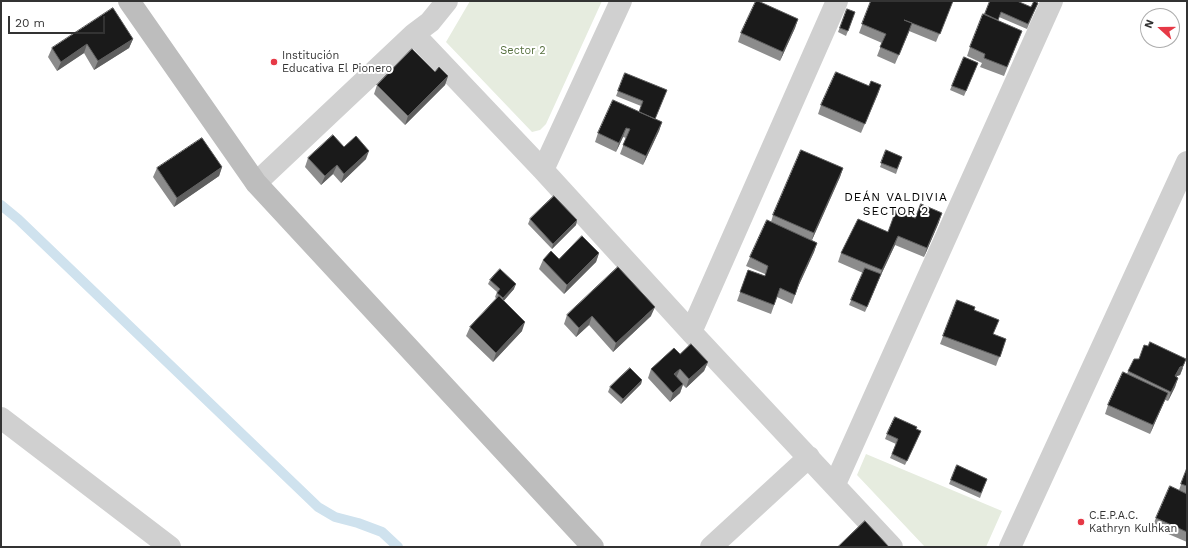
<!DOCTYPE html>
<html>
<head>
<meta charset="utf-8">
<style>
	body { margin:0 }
	#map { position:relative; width:1188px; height:548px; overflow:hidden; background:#fff; font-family:"Work Sans",sans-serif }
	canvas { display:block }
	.frame { position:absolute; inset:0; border:2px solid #333; pointer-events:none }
	.north { position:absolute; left:1140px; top:8px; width:40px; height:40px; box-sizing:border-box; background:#fff; border:1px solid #adadad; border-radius:50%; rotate:291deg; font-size:11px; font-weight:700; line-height:16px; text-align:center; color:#333 }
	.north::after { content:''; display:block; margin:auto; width:14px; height:18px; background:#e63946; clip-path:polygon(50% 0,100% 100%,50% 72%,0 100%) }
	.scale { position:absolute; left:8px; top:16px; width:97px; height:18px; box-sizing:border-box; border:2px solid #333; border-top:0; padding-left:5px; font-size:12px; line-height:14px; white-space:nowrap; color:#333; -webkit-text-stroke:3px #fff; paint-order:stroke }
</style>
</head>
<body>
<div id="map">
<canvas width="1188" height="548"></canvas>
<div class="frame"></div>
<div class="north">N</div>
<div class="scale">20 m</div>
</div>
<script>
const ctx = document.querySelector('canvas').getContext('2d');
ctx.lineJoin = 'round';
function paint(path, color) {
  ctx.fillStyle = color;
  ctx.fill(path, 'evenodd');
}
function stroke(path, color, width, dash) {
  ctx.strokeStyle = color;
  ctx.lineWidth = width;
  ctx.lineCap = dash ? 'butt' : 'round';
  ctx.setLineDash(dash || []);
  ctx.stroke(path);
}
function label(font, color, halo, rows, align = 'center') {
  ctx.font = font + ' "Work Sans",sans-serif';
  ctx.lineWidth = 4;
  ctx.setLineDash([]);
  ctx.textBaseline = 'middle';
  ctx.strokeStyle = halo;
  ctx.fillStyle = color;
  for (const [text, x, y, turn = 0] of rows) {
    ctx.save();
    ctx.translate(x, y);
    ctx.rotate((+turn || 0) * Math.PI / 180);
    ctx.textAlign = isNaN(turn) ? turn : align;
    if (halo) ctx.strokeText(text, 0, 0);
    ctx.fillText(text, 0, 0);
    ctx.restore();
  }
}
paint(new Path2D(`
	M 470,1 L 602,1 L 546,124 L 540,130 L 532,132 L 446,42 Z
	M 866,454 L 1002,511 L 986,547 L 925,547 L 857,475 Z`), '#e6ecdf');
stroke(new Path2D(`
	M 1,205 L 18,219 L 318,507 L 335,517 L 358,523 L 382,532 L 398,547`), '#cfe2ee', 10);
stroke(new Path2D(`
	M 414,34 L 543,170 L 691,332 L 892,547
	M 543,170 L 621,1
	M 256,183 L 414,34 L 430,22 L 447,1
	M 691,332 L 837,1
	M 1,418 L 170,547
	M 835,484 L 1052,1
	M 711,547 L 809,457
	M 1010,547 L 1187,162`), '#d0d0d0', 22);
stroke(new Path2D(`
	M 129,1 L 256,183 L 593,547`), '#bdbdbd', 22);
paint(new Path2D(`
	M 871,1 L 953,1 L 936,42 L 909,31 L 895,64 L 877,56 L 882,43 L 859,33 Z
	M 990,1 L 1031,7 L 1038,3 L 1027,29 L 999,17 L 998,21 L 1022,31 L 1004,76 L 980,67 L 982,63 L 967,56 L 970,47 Z
	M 847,9 L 855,12 L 846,36 L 838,32 Z
	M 798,19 L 795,28 L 780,61 L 738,42 L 741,33 Z
	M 133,39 L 129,48 L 94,70 L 84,53 L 57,71 L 48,57 L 52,48 Z
	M 964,57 L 978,63 L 964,96 L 950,90 Z
	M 435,72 L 448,76 L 445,85 L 405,125 L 374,94 L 377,85 Z
	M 625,73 L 655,119 L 662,122 L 659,131 L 643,165 L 620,154 L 626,138 L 623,137 L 616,152 L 595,142 L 598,133 L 639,112 L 641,106 L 616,96 Z
	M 881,85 L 861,133 L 818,114 L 821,105 Z
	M 344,147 L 366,159 L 341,183 L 333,174 L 321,185 L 305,167 L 308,158 Z
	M 886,150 L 902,157 L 896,174 L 880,167 Z
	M 222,167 L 219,176 L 174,207 L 153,177 L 157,168 Z
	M 843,168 L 840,177 L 812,240 L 817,243 L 814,252 L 798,287 L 792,304 L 777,297 L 771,314 L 737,301 L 748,270 L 765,276 L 765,274 L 746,266 L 750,257 L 771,222 L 773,215 Z
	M 915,218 L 939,222 L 924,257 L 895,245 L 879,279 L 865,312 L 849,305 L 863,273 L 838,262 L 841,253 L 888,232 Z
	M 530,219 L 577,220 L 576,225 L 552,249 L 528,224 Z
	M 599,253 L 596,262 L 564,294 L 539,269 L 543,260 L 559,259 Z
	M 490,280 L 514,289 L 503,301 L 522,331 L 493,362 L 466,336 L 470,327 L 497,299 L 495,297 L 497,292 L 488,284 Z
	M 957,300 L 974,310 L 993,334 L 1006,339 L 996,366 L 940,344 Z
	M 567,315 L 651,316 L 613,352 L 589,325 L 576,337 L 564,324 Z
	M 680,354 L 708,362 L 704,371 L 686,388 L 683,385 L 680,393 L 670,402 L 648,378 L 651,369 Z
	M 1183,368 L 1180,375 L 1177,376 L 1176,377 L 1178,378 L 1175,387 L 1168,401 L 1165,400 L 1150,434 L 1105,414 L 1108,405 L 1127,374 L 1128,371 Z
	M 642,380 L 641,384 L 621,404 L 608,392 L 610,387 Z
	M 916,429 L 921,431 L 905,465 L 890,458 L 896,444 L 885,439 L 887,434 Z
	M 957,465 L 987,479 L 980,498 L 949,484 Z
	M 1187,468 L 1187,542 L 1152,527 L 1156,518 L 1179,490 Z`), '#8c8c8c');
paint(new Path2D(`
	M 798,19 L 795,28 L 780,61 L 783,52 Z
	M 912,23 L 909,32 L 895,64 L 899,55 Z
	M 133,39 L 129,48 L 94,70 L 98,61 Z
	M 87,44 L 84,53 L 57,71 L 61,62 Z
	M 448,76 L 445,85 L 405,125 L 408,116 Z
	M 881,85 L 878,94 L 861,133 L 865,124 Z
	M 662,122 L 659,131 L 643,165 L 646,156 Z
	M 626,128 L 623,137 L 616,152 L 619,143 Z
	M 369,151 L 366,159 L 341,183 L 344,174 Z
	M 337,165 L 333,174 L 321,185 L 325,176 Z
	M 222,167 L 219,176 L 174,207 L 177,198 Z
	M 843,168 L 840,177 L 811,242 L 814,233 Z
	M 942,213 L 939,222 L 924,257 L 927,248 Z
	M 577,220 L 576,225 L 552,249 L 553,244 Z
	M 898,236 L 895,245 L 879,279 L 865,312 L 882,270 Z
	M 817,243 L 814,252 L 797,289 L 800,280 Z
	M 599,253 L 596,262 L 564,294 L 567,285 Z
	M 516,284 L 514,289 L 502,303 L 503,298 Z
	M 655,307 L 651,316 L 613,352 L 616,343 Z
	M 592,316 L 589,325 L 576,337 L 579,328 Z
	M 525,322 L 522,331 L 493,362 L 496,353 Z
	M 1186,359 L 1180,375 L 1177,376 L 1172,385 L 1175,376 L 1180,367 Z
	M 708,362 L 704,371 L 686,388 L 689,379 Z
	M 680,369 L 676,378 L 674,374 Z
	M 1178,378 L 1175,387 L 1168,401 L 1171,392 Z
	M 642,380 L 641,384 L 621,404 L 623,399 Z
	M 683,384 L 680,393 L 670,402 L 673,393 Z
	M 1168,393 L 1164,402 L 1150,434 L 1153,425 Z`), '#5f5f5f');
const building = new Path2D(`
	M 756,1 L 758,1 L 798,19 L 783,52 L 741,33 Z
	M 871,1 L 953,1 L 940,34 L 904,20 L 912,23 L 899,55 L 880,47 L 886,34 L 862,24 Z
	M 990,1 L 1017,1 L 1031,7 L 1034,1 L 1038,3 L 1028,24 L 1001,12 L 998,20 L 985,14 Z
	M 113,8 L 133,39 L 98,61 L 87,44 L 61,62 L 52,48 Z
	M 847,9 L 855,12 L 848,31 L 840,28 Z
	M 983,14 L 1022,31 L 1007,67 L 984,58 L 985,54 L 970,47 Z
	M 412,49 L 435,72 L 439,67 L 448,76 L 408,116 L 377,85 Z
	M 964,57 L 978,63 L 966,91 L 952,86 Z
	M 836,72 L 869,86 L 871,81 L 881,85 L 865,124 L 821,105 Z
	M 625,73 L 667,90 L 655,119 L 639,112 L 643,101 L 618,91 Z
	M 613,100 L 662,122 L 646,156 L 623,145 L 630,129 L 626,128 L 619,143 L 598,133 Z
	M 333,135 L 344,147 L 356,136 L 369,151 L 344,174 L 337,165 L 325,176 L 308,158 Z
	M 202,138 L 222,167 L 177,198 L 157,168 Z
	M 801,150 L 843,168 L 814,233 L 773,215 Z
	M 886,150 L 902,157 L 897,169 L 881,163 Z
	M 554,196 L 577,220 L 553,244 L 530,219 Z
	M 921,204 L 942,213 L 927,248 L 898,236 L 882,270 L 841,253 L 858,219 L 888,232 L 896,210 L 915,218 Z
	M 767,220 L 817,243 L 800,280 L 795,295 L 780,288 L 774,305 L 740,292 L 748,270 L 765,276 L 768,266 L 750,257 Z
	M 582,236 L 599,253 L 567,285 L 543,260 L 551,251 L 559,259 Z
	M 618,267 L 655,307 L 616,343 L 592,316 L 579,328 L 567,315 Z
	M 865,268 L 881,274 L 867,307 L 851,300 Z
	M 500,269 L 516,284 L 503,298 L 497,293 L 500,289 L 490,280 Z
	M 499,296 L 525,322 L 496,353 L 470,327 Z
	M 957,300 L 975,307 L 974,310 L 999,320 L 993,334 L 1006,339 L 1000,357 L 943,336 Z
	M 1150,342 L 1186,359 L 1183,366 L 1180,367 L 1175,376 L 1178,378 L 1171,392 L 1128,371 L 1134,359 L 1139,359 L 1144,345 L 1148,346 Z
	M 691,344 L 708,362 L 689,379 L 680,369 L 674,374 L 683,384 L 673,393 L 651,369 L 674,348 L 680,354 Z
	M 630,368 L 642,380 L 623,399 L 610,387 Z
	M 1123,372 L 1168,393 L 1153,425 L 1108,405 Z
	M 895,417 L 917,427 L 916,429 L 921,431 L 907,461 L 892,454 L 898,439 L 887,434 Z
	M 957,465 L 987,479 L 981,493 L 951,480 Z
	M 1187,468 L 1187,486 L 1181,484 Z
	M 1170,486 L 1187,494 L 1187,532 L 1156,518 Z
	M 865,521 L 889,547 L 838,547 Z`);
paint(building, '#1a1a1a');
stroke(building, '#5f5f5f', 1);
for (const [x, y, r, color] of [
	[274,62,4,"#e63946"],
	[1081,522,4,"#e63946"]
]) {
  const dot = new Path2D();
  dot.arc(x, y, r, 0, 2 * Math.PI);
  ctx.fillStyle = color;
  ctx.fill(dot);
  stroke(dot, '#fff', 1.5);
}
label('11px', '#56703f', '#fff', [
	["Sector 2",523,51]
]);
label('11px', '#333', '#fff', [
	["Institución",282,56],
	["Educativa El Pionero",282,69],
	["C.E.P.A.C.",1089,516],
	["Kathryn Kulhkan",1089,529]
], 'left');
ctx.letterSpacing = '1px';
label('12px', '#000', '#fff', [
	["DEÁN VALDIVIA",896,197],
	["SECTOR 2",896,211]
]);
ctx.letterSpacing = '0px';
</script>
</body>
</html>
